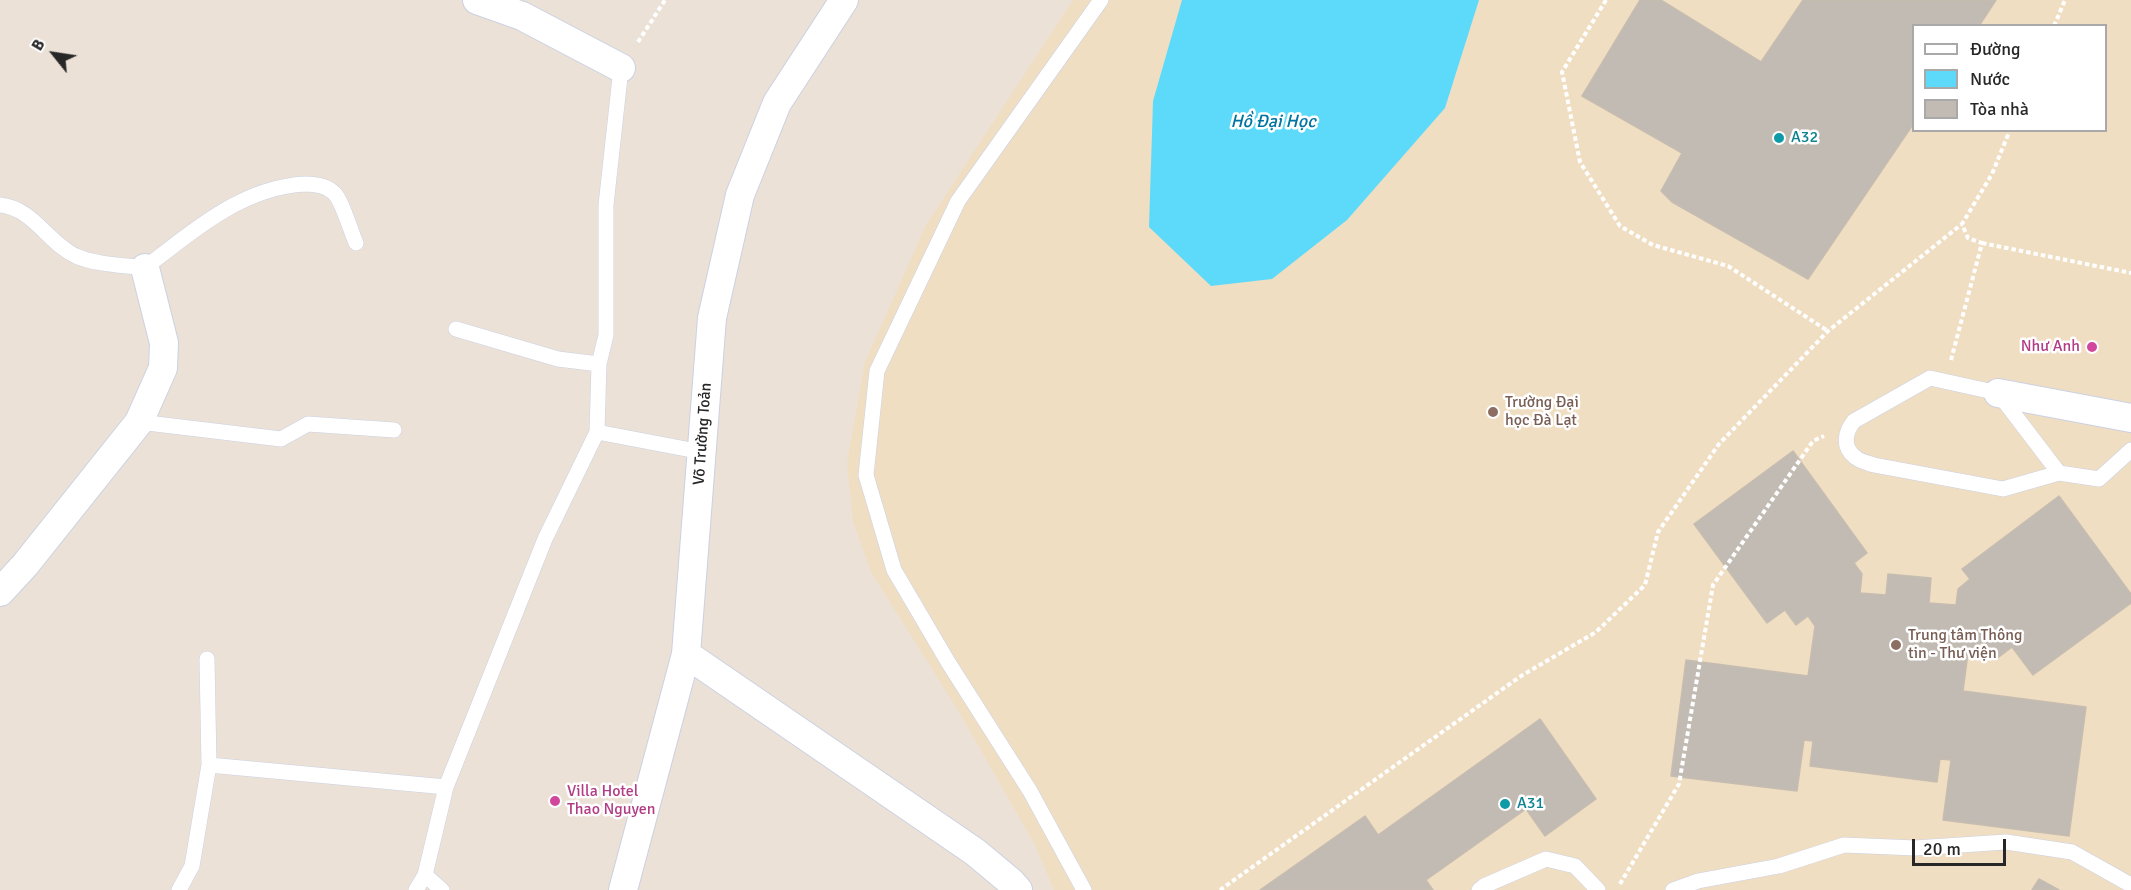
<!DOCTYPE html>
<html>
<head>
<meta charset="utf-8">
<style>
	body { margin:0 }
	#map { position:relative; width:2131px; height:890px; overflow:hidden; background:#ebe1d6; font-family:Signika,sans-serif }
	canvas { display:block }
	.legend { position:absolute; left:1912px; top:24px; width:195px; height:108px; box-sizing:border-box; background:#fff; border:2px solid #a9a9a9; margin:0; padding:8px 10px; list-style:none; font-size:18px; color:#272727 }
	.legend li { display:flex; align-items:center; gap:12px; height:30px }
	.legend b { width:30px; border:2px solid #a9a9a9 }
	.north { position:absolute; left:24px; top:24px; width:60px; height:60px; -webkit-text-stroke:4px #fff; paint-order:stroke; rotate:300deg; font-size:16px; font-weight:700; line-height:24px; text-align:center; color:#272727 }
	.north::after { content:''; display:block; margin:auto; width:21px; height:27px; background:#272727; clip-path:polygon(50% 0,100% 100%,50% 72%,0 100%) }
	.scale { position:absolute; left:1912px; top:839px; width:94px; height:27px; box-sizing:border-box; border:3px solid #272727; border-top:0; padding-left:8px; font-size:18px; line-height:21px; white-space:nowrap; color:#272727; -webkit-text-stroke:4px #fff; paint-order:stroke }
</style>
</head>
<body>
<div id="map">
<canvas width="2131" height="890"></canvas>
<ul class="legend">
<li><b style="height:8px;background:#fff"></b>Đường</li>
<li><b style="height:16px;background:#5ddaf9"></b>Nước</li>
<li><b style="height:16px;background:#c2bbb3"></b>Tòa nhà</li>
</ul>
<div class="north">B</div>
<div class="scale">20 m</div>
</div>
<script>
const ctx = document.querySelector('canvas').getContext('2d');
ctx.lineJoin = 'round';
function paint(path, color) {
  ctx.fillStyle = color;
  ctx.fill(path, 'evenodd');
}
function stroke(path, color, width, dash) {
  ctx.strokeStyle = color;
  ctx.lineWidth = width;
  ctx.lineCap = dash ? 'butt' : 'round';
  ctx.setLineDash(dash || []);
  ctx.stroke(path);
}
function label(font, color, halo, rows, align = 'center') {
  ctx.font = font + ' Signika,sans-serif';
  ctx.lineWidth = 5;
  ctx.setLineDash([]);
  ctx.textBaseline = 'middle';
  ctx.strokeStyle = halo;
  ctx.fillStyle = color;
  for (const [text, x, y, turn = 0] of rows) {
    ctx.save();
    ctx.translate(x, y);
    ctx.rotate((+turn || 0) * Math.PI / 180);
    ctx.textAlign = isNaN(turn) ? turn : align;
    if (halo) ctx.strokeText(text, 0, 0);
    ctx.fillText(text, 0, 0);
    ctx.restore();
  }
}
paint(new Path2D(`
	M 1073,0 L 2131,0 L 2131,890 L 1054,890 L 1035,845 L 959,712 L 871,572 L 853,521 L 847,463 L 865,362 L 926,225 ZM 1914,26 L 2106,26 L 2106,130 L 1914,130 Z`), '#f0dec3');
paint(new Path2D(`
	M 1182,0 L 1479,0 L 1445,108 L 1347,220 L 1272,279 L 1211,286 L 1149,227 L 1153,101 Z`), '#5ddaf9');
const building = new Path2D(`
	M 1640,0 L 1661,0 L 1761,62 L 1803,0 L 1996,0 L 1979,26 L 1914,26 L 1914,123 L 1808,279 L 1672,202 L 1661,191 L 1682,153 L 1582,96 Z
	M 1793,451 L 1867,553 L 1854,563 L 1862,574 L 1860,593 L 1886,595 L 1888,574 L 1931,578 L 1929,603 L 1956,605 L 1958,589 L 1970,579 L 1962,569 L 2059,496 L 2131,594 L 2131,603 L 2033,675 L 2012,647 L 1995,660 L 1982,642 L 1968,653 L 1963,691 L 2086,707 L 2069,836 L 1943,820 L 1951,760 L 1940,759 L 1937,782 L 1810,766 L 1813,741 L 1804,740 L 1797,791 L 1671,776 L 1686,660 L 1808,676 L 1815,626 L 1808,616 L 1796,625 L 1785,610 L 1767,623 L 1694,524 Z
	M 1540,719 L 1596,799 L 1545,836 L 1526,809 L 1426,880 L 1433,890 L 1260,890 L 1365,816 L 1378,835 Z
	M 2039,879 L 2059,890 L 2032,890 Z`);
paint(building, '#c2bbb3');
stroke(building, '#c6bdb0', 1.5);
const service = new Path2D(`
	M 0,205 C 33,208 48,243 76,256 C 97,265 123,265 145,268 C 192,231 243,187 305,184 C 315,184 327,186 334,193 C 342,200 351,232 356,243
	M 456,329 L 558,359 L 599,364
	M 139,422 L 281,439 L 308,424 L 394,430
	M 597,432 L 702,452
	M 2059,473 L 2003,489 L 1874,465 C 1868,463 1859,461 1855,457 C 1842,447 1845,432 1854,421 L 1930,378 L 1998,393 L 2059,473 L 2099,479 L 2131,450
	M 209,765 L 446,787
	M 179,890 L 192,866 L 209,765 L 207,659
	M 416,890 L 425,875
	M 442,890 L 425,875 L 446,787 L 545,539 L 597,432 L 599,364 L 606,335 L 606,205 L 621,68
	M 1084,890 L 1030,791 L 948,662 L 894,570 L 866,475 L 877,371 L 958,201 L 1101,0
	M 1479,890 L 1484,886 L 1546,859 L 1575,866 L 1598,890
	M 1673,890 L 1698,881 L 1779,866 L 1844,845 L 1915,848 L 2006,842 L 2072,852 L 2131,885`);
const minor = new Path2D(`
	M 477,0 L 522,16 L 621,68
	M 1998,393 L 2131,418
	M 0,592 L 25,565 L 139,422 L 163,368 L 164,343 L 145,268
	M 686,654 L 975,852 L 1011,882 L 1018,890
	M 623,890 L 686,654 L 712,318 L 740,195 L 777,103 L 844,0`);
stroke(service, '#cbd1e2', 16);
stroke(minor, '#cbd1e2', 30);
stroke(new Path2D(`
	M 1606,0 L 1562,72 L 1580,162 L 1620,226 L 1653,245 L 1728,266 L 1828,331
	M 2054,26 L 2065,0
	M 638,42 L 665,0
	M 1982,243 L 2131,273
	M 1951,360 L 1982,243 L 1968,238 L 1962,224 L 1992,174 L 2010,130
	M 1620,884 L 1679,784 L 1713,585 L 1813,441 L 1824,436
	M 1220,890 L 1521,676 L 1596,632 L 1645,585 L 1658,532 L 1719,444 L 1828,331 L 1962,224`), '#fff', 4, [4.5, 3]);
stroke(service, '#fff', 15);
stroke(minor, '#fff', 28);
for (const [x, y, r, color] of [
	[1779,138,6,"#0f9aa8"],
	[2092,347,6,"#d1479c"],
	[1493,412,6,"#8d6e63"],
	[1896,645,6,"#8d6e63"],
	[555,801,6,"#d1479c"],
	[1505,804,6,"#0f9aa8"]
]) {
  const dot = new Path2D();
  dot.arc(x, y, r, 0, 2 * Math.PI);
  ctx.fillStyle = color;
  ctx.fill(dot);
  stroke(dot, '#fff', 2);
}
label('16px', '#0d838f', '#fff', [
	["A32",1791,138],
	["A31",1517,804]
], 'left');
label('16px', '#b23c85', '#fff', [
	["Như Anh",2080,347],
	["Villa Hotel",567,792,"left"],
	["Thao Nguyen",567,810,"left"]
], 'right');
label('16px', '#785e54', '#fff', [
	["Trường Đại",1505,403],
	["học Đà Lạt",1505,421],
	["Trung tâm Thông",1908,636],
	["tin - Thư viện",1908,654]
], 'left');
label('16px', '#272727', '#fff', [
	["Võ Trường Toản",703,434,-86]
]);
label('italic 18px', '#0174a1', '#fff', [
	["Hồ Đại Học",1273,122]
]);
</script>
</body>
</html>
